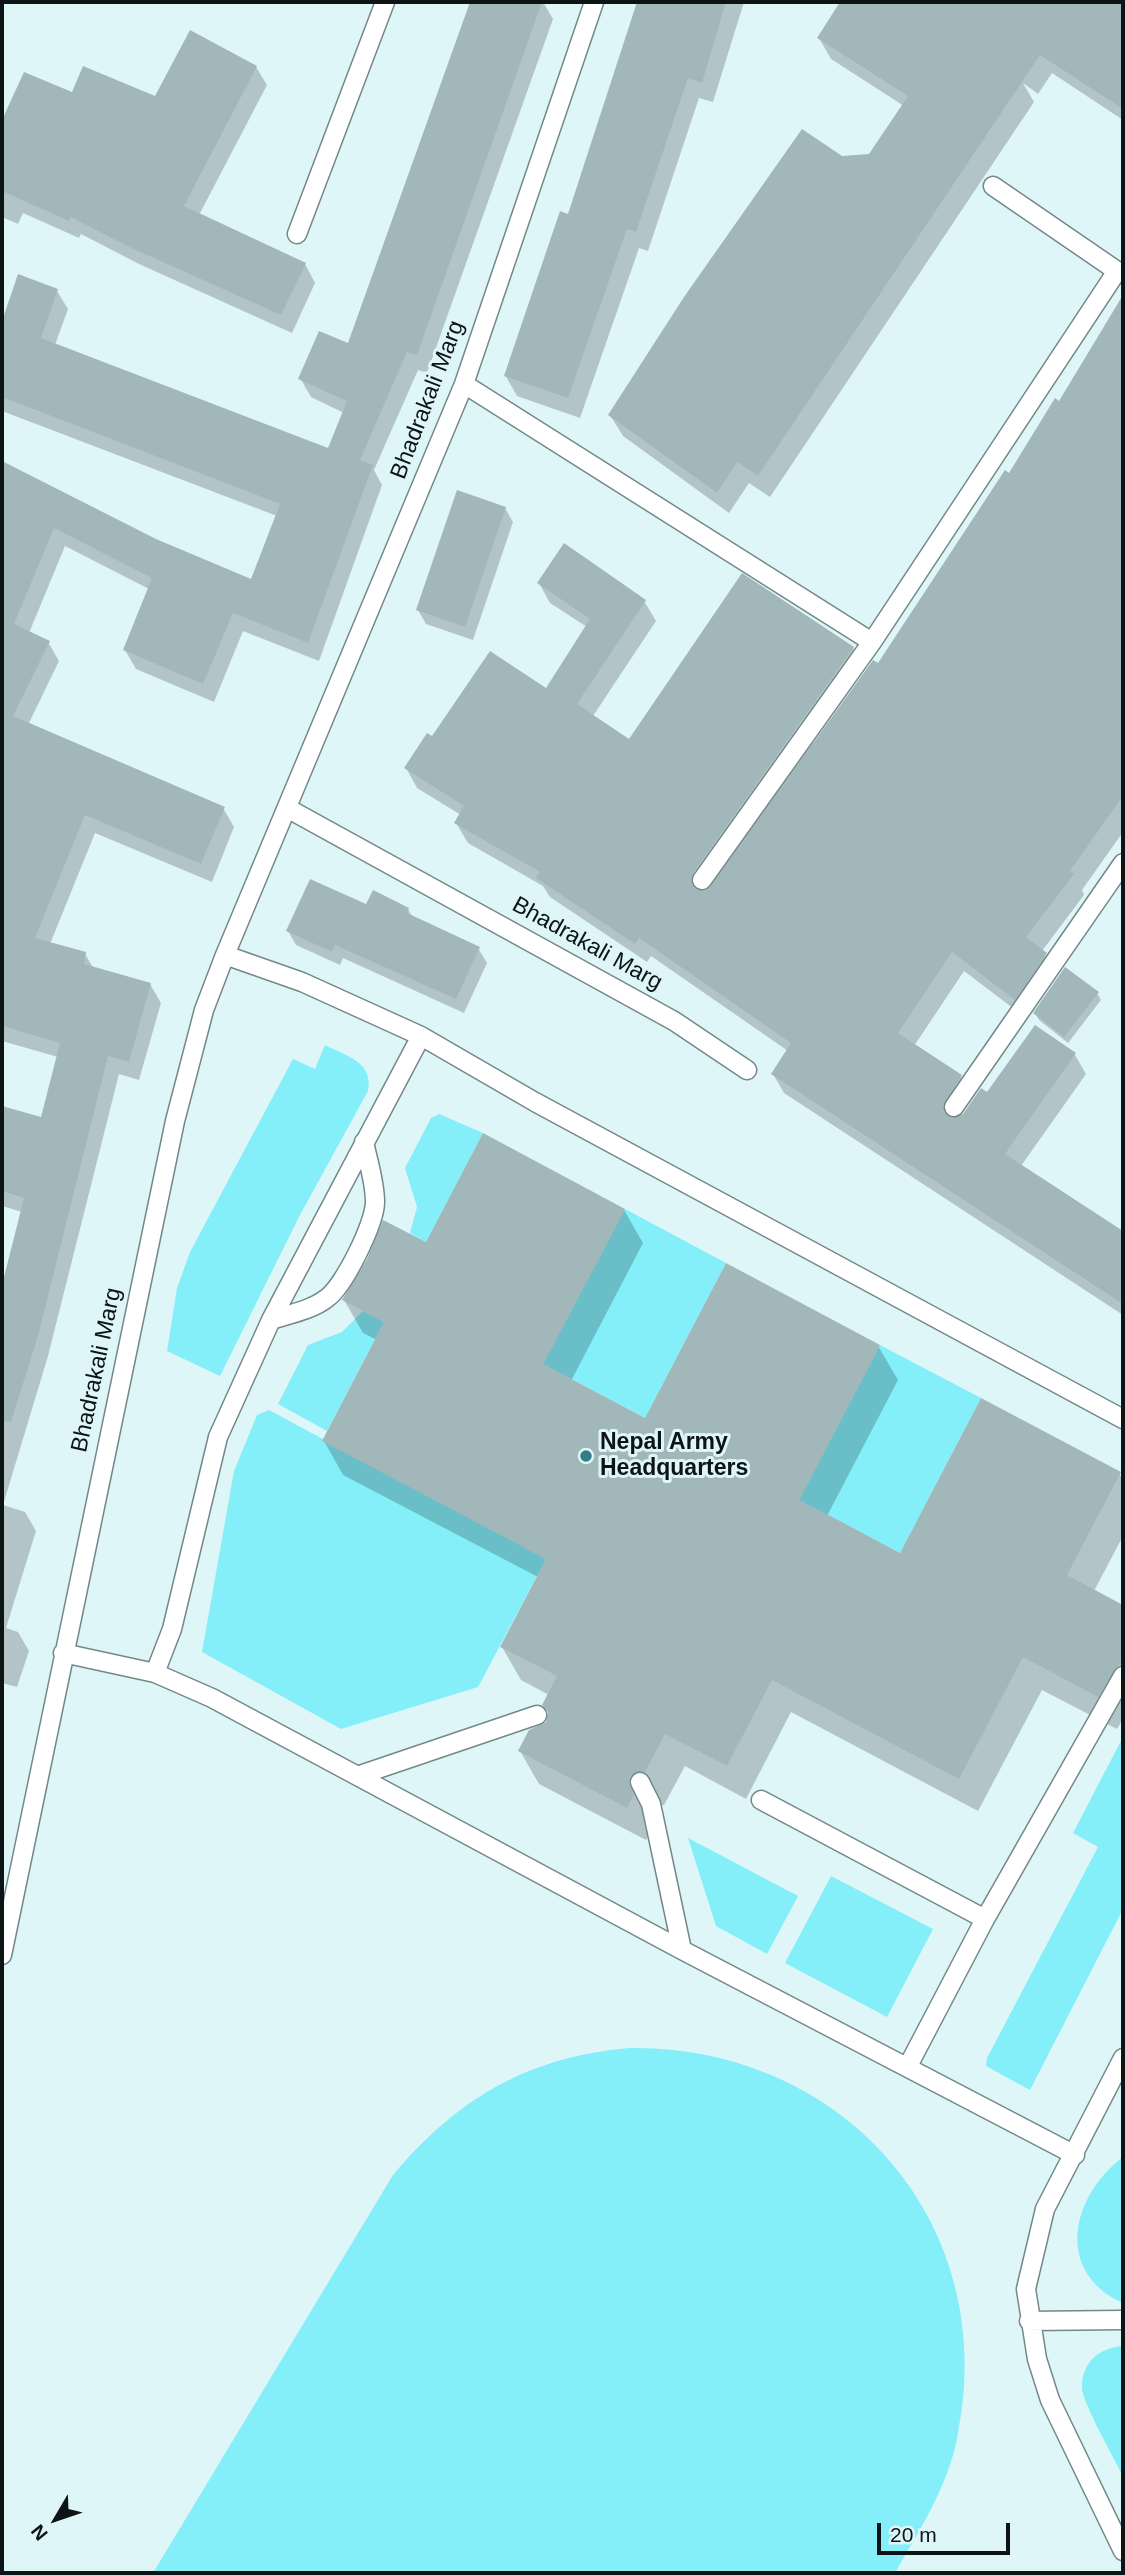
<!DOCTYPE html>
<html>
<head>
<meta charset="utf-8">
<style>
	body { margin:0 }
	#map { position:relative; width:1125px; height:2575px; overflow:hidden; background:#dff6f9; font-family:Helvetica,sans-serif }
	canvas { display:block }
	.frame { position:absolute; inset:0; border:4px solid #0c1415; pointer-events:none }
	.north { position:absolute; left:21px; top:2484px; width:70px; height:70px; -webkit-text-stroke:5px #dff6f9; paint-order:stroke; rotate:231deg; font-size:19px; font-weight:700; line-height:28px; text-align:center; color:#0c1415 }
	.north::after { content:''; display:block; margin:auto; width:24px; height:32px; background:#0c1415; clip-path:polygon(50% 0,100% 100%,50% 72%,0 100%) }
	.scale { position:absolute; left:877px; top:2523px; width:133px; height:32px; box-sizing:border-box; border:4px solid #0c1415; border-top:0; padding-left:9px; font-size:21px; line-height:24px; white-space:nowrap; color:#0c1415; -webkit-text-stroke:5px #dff6f9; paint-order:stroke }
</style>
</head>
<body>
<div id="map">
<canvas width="1125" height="2575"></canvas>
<div class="frame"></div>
<div class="north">N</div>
<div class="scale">20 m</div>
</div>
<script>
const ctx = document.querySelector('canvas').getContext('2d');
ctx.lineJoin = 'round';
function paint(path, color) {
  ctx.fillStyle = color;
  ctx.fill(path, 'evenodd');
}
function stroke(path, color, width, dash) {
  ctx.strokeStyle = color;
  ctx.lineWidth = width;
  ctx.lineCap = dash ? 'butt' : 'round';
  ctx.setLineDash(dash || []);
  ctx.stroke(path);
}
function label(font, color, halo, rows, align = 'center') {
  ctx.font = font + ' Helvetica,sans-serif';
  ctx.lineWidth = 6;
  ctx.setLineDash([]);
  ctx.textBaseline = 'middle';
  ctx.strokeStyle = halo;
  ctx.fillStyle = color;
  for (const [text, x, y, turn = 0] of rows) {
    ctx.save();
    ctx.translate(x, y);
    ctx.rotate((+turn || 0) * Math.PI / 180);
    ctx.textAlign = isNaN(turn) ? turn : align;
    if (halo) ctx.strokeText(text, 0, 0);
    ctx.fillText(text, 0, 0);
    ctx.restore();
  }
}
paint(new Path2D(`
	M 325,1045 C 346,1056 374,1062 368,1091 L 300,1215 L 220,1376 L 167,1351 L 177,1288 L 190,1252 L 293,1059 L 315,1069 Z
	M 439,1114 L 483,1133 L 426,1242 L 410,1233 L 417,1207 L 405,1168 L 431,1118 Z
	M 625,1209 L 726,1263 L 645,1418 L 543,1364 Z
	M 363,1311 L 384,1322 L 327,1431 L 278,1404 L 308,1345 L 342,1332 Z
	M 880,1345 L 981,1398 L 900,1553 L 799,1500 Z
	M 269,1410 L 546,1559 L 478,1687 L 341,1729 L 202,1652 L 234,1471 L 257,1415 Z
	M 1123,1737 L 1123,1909 L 1030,2090 L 986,2066 L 987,2058 L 1098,1847 L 1073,1833 Z
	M 688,1838 L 798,1896 L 767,1954 L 716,1926 Z
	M 831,1876 L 933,1929 L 887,2017 L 785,1963 Z
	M 629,2048 C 844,2045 1003,2225 957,2439 C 947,2488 919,2531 895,2573 L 153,2573 L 393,2175 C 458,2098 528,2057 629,2048 Z
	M 1123,2157 L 1123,2303 C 1054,2272 1071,2196 1123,2157 Z
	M 1123,2346 L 1123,2476 C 1115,2460 1081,2400 1082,2387 C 1082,2361 1100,2348 1123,2346 Z`), '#84eef9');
paint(new Path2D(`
	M 471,2 L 543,2 L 553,19 L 427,373 L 418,370 L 374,470 L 382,485 L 319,661 L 243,631 L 214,702 L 136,669 L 125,650 L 149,589 L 65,546 L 29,633 L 48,642 L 59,661 L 28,725 L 223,808 L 234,827 L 212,882 L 95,833 L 50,944 L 85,954 L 94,969 L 150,984 L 161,1003 L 139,1080 L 119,1074 L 48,1356 L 3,1505 L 25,1512 L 36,1531 L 6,1628 L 18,1632 L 29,1651 L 17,1687 L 2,1683 L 2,1292 L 22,1212 L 2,1206 L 2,1107 L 42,1119 L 58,1057 L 2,1041 L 2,463 L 156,541 L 252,581 L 277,516 L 2,411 L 2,327 L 19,277 L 57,291 L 68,309 L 55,345 L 329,450 L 344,413 L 311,397 L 300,378 L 349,346 Z
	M 638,2 L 744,2 L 713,102 L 699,98 L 648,251 L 639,248 L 580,418 L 517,396 L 505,375 L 569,216 Z
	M 842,2 L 1014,77 L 960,23 L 974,2 L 1123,2 L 1123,120 L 1052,73 L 1038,94 L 1023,83 L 1034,102 L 770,497 L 749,483 L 729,513 L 623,436 L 610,415 L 841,158 L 870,156 L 904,106 L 831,59 L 819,38 Z
	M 256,67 L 267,85 L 199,215 L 305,264 L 315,283 L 292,333 L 139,264 L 81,234 L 79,238 L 23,213 L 18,224 L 2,217 L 2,125 L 25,74 L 73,95 L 156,98 Z
	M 1123,302 L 1123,832 L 1082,890 L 1084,895 L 1042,951 L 1057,974 L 1026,1018 L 964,971 L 914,1046 L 961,1077 L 972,1096 L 957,1119 L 988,1094 L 1035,1027 L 1075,1055 L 1086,1074 L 1021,1166 L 1123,1233 L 1123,1315 L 784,1093 L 773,1074 L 788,1051 L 651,956 L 647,962 L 550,897 L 543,886 L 468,843 L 456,823 L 461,815 L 417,788 L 406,768 L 432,738 L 546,690 L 587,627 L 550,603 L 539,583 L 644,601 L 656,621 L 593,716 L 629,741 L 748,579 L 853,648 L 865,668 L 812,742 L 815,744 L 879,666 L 1059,403 Z
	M 505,508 L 513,522 L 473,640 L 426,624 L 418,610 Z
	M 408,909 L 413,918 L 478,948 L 487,963 L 464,1013 L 343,958 L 340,965 L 296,945 L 288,931 Z
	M 1097,993 L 1101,1000 L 1068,1043 L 1039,1020 L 1035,1013 Z
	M 624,1210 L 643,1243 L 571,1381 L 646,1420 L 878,1346 L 898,1380 L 827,1516 L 901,1555 L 1119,1473 L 1123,1480 L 1123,1536 L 1094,1591 L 1123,1607 L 1123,1719 L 1117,1729 L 1042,1690 L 978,1811 L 791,1712 L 746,1799 L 685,1766 L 664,1805 L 655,1804 L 652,1829 L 646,1840 L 539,1784 L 520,1751 L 547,1723 L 549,1714 L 544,1705 L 549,1695 L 521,1680 L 502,1647 L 538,1577 L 343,1475 L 324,1441 L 377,1340 L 363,1333 L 344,1300 L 427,1244 Z`), '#0003');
paint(new Path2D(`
	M 470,2 L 542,2 L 417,355 L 407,352 L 360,460 L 373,465 L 308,643 L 233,613 L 203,684 L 123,650 L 152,578 L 54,528 L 14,624 L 50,641 L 13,716 L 225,807 L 201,864 L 85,815 L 35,938 L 86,952 L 84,964 L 151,983 L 129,1062 L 108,1056 L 38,1336 L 11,1422 L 2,1420 L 2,1285 L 24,1198 L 2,1191 L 2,1106 L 41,1117 L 60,1043 L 2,1026 L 2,461 L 156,539 L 251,579 L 280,504 L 2,397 L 2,321 L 18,274 L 58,289 L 41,338 L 328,448 L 347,401 L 298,379 L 319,331 L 348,343 Z
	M 637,2 L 726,2 L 702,83 L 688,78 L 636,232 L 627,229 L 568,398 L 504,376 L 560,211 L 568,214 Z
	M 840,2 L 1123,2 L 1123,109 L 1040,55 L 758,476 L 737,462 L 717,493 L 608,415 L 684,297 L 802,129 L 842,156 L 869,154 L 908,96 L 817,38 Z
	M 190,30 L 257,66 L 184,206 L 306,263 L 281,315 L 127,246 L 71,217 L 69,221 L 2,191 L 2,120 L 24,72 L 72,92 L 83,66 L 155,96 Z
	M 1123,295 L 1123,796 L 1070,871 L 1074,874 L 1026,937 L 1047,953 L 1015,1000 L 952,952 L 898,1033 L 962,1075 L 943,1105 L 944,1112 L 952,1118 L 963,1114 L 981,1088 L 987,1092 L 1035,1025 L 1076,1053 L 1005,1154 L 1123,1231 L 1123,1304 L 771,1074 L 791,1043 L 639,938 L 635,944 L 536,878 L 540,872 L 454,823 L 464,806 L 404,768 L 427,733 L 432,736 L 490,651 L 546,688 L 590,619 L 537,583 L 564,543 L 646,600 L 577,704 L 629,739 L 742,573 L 854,647 L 693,873 L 691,880 L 695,889 L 707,890 L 873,660 L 878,663 L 1005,470 L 1009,473 L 1055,398 L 1059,401 Z
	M 457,490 L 506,507 L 465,627 L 416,610 Z
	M 310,879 L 366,904 L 373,890 L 409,908 L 407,913 L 480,947 L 456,999 L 335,945 L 332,952 L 286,931 Z
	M 1065,967 L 1099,992 L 1064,1037 L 1033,1013 Z
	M 483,1133 L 625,1209 L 543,1364 L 645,1418 L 726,1263 L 880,1345 L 799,1500 L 838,1520 L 900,1553 L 981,1398 L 1121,1472 L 1067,1575 L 1123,1605 L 1123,1659 L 1098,1697 L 1023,1657 L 959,1779 L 772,1680 L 727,1766 L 665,1734 L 645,1772 L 636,1772 L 630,1776 L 629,1782 L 634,1795 L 627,1808 L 518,1751 L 529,1730 L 546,1722 L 548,1712 L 542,1705 L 557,1676 L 500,1647 L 546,1559 L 322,1441 L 384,1322 L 342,1300 L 367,1259 L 383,1220 L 426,1242 Z`), '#a1b7b9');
const service = new Path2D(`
	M 297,234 L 385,2
	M 464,384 L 872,642
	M 287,808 L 674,1021 L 747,1070
	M 702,880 L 872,642 L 1117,271 L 993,186
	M 225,955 L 302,982 L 421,1036
	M 954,1107 L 1123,863
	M 271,1320 C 290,1314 312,1310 327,1298 C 344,1286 375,1223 375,1202 C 375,1182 368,1161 364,1142
	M 63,1653 L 155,1673 L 212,1698 L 682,1950 L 1075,2155
	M 155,1673 L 172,1629 L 218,1437 L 271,1320 L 421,1036 L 535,1102 L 1123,1419
	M 360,1775 L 537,1715
	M 640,1782 L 651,1804 L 682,1950
	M 761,1800 L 985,1919
	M 2,1955 L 175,1121 L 204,1010 L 225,955 L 464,384 L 594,2
	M 1123,2058 L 1045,2209 L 1026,2289 L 1037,2359 L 1050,2400 L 1123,2551
	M 908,2066 L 985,1919 L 1123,1676
	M 1029,2321 L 1123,2320`);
stroke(service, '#73888a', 21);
stroke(service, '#fff', 18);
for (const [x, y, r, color] of [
	[586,1456,7,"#367e85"]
]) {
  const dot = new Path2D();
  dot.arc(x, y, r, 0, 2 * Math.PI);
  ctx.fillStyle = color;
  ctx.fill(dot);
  stroke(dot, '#dff6f9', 2.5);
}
label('23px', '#0c1415', '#dff6f9', [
	["Bhadrakali Marg",428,400,-69],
	["Bhadrakali Marg",587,944,29],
	["Bhadrakali Marg",97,1370,-78]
]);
label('bold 23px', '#0c1415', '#dff6f9', [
	["Nepal Army",600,1443],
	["Headquarters",600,1469]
], 'left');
</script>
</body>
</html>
